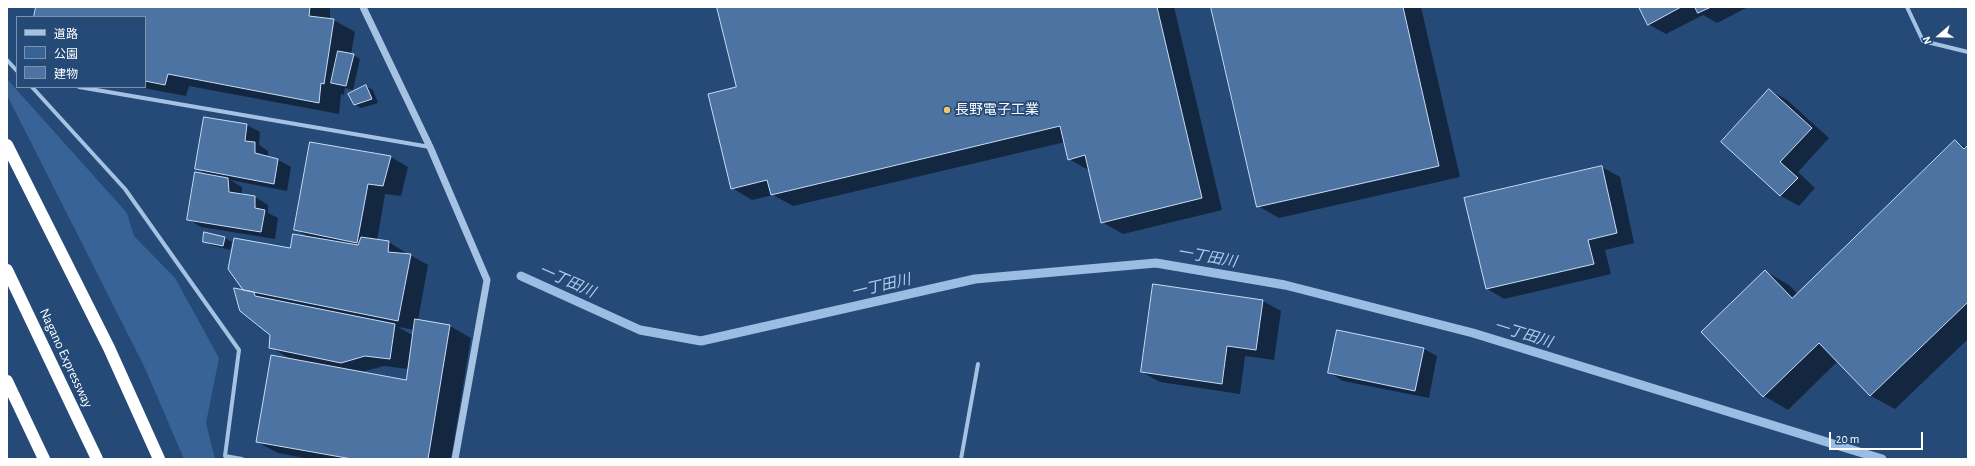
<!DOCTYPE html>
<html>
<head>
<meta charset="utf-8">
<style>
	body { margin:0 }
	#map { position:relative; width:1975px; height:466px; overflow:hidden; background:#254a78; font-family:"Alegreya Sans","Noto Sans JP",sans-serif }
	canvas { display:block }
	.frame { position:absolute; inset:0; border:8px solid #fff; pointer-events:none }
	.legend { position:absolute; left:16px; top:16px; width:130px; height:72px; box-sizing:border-box; background:#254a78; border:1px solid #7c92ae; margin:0; padding:5px 7px; list-style:none; font-size:12px; color:#fff }
	.legend li { display:flex; align-items:center; gap:8px; height:20px }
	.legend b { width:20px; border:1px solid #7c92ae }
	.north { position:absolute; left:1919px; top:16px; width:40px; height:40px; -webkit-text-stroke:3px #254a78; paint-order:stroke; rotate:250deg; font-size:11px; font-weight:700; line-height:16px; text-align:center; color:#fff }
	.north::after { content:''; display:block; margin:auto; width:14px; height:18px; background:#fff; clip-path:polygon(50% 0,100% 100%,50% 72%,0 100%) }
	.scale { position:absolute; left:1829px; top:432px; width:94px; height:18px; box-sizing:border-box; border:2px solid #fff; border-top:0; padding-left:5px; font-size:12px; line-height:14px; white-space:nowrap; color:#fff; -webkit-text-stroke:3px #254a78; paint-order:stroke }
</style>
</head>
<body>
<div id="map">
<canvas width="1975" height="466"></canvas>
<div class="frame"></div>
<ul class="legend">
<li><b style="height:5px;background:#a6c2e3"></b>道路</li>
<li><b style="height:11px;background:#386396"></b>公園</li>
<li><b style="height:11px;background:#4d73a2"></b>建物</li>
</ul>
<div class="north">N</div>
<div class="scale">20 m</div>
</div>
<script>
const ctx = document.querySelector('canvas').getContext('2d');
ctx.lineJoin = 'round';
function paint(path, color) {
  ctx.fillStyle = color;
  ctx.fill(path, 'evenodd');
}
function stroke(path, color, width, dash) {
  ctx.strokeStyle = color;
  ctx.lineWidth = width;
  ctx.lineCap = dash ? 'butt' : 'round';
  ctx.setLineDash(dash || []);
  ctx.stroke(path);
}
function label(font, color, halo, rows, align = 'center') {
  ctx.font = font + ' "Alegreya Sans","Noto Sans JP",sans-serif';
  ctx.lineWidth = 3.5;
  ctx.setLineDash([]);
  ctx.textBaseline = 'middle';
  ctx.strokeStyle = halo;
  ctx.fillStyle = color;
  for (const [text, x, y, turn = 0] of rows) {
    ctx.save();
    ctx.translate(x, y);
    ctx.rotate((+turn || 0) * Math.PI / 180);
    ctx.textAlign = isNaN(turn) ? turn : align;
    if (halo) ctx.strokeText(text, 0, 0);
    ctx.fillText(text, 0, 0);
    ctx.restore();
  }
}
paint(new Path2D(`
	M 7,79 L 127,213 L 134,236 L 175,278 L 219,358 L 206,423 L 215,459 L 184,459 L 145,368 L 7,95 Z`), '#386396');
paint(new Path2D(`
	M 37,7 L 330,7 L 330,19 L 334,20 L 355,32 L 351,54 L 360,59 L 353,90 L 345,88 L 344,95 L 341,94 L 339,114 L 189,86 L 186,96 L 138,87 L 145,87 L 145,17 L 35,17 Z
	M 718,7 L 1174,7 L 1222,210 L 1123,234 L 1102,222 L 1090,171 L 1069,159 L 1065,142 L 793,206 L 773,195 L 752,200 L 732,188 L 737,88 Z
	M 1213,7 L 1421,7 L 1460,177 L 1279,218 L 1258,206 Z
	M 1640,7 L 1748,7 L 1717,23 L 1703,15 L 1666,34 L 1648,24 Z
	M 366,86 L 373,90 L 378,103 L 361,108 L 354,104 Z
	M 1769,90 L 1787,100 L 1829,138 L 1798,172 L 1815,188 L 1799,206 L 1781,196 L 1722,142 Z
	M 247,125 L 260,132 L 259,145 L 268,151 L 268,157 L 278,160 L 291,167 L 287,191 L 230,180 L 242,187 L 242,195 L 255,197 L 268,205 L 268,213 L 278,218 L 275,239 L 201,227 L 188,219 L 207,175 L 196,168 Z
	M 1955,141 L 1967,148 L 1968,147 L 1968,339 L 1895,409 L 1871,396 L 1838,361 L 1788,410 L 1764,396 L 1765,271 L 1789,285 L 1798,294 Z
	M 391,157 L 408,167 L 401,196 L 385,194 L 377,241 L 389,242 L 406,253 L 406,255 L 410,255 L 428,265 L 418,320 L 450,326 L 471,338 L 451,459 L 309,459 L 278,453 L 257,442 L 291,359 L 270,347 L 271,335 L 241,310 L 234,289 L 245,291 L 291,249 L 309,237 L 295,229 ZM 398,327 L 415,330 L 414,336 ZM 384,366 L 408,369 L 406,381 L 361,372 Z
	M 1602,167 L 1620,177 L 1634,243 L 1605,250 L 1611,274 L 1504,299 L 1486,288 Z
	M 205,234 L 225,238 L 232,242 L 230,250 L 211,245 L 204,241 Z
	M 1154,285 L 1263,301 L 1281,311 L 1274,360 L 1245,356 L 1240,394 L 1160,382 L 1142,372 Z
	M 1424,349 L 1437,356 L 1429,398 L 1343,381 L 1330,373 Z`), '#0007');
stroke(new Path2D(`
	M 521,276 L 640,330 L 701,341 L 975,279 L 1156,263 L 1285,285 L 1473,333 L 1882,459`), '#9bbde4', 9);
const building = new Path2D(`
	M 36,7 L 310,7 L 309,16 L 334,19 L 324,84 L 321,83 L 319,103 L 168,74 L 165,85 L 145,81 L 145,17 L 34,17 Z
	M 717,7 L 1157,7 L 1202,198 L 1101,223 L 1085,155 L 1068,160 L 1060,126 L 771,195 L 767,180 L 731,189 L 708,94 L 736,87 Z
	M 1211,7 L 1403,7 L 1439,166 L 1257,207 Z
	M 1639,7 L 1681,7 L 1648,25 Z
	M 1695,7 L 1711,7 L 1698,13 Z
	M 338,51 L 354,54 L 346,86 L 331,83 Z
	M 366,85 L 372,99 L 354,105 L 348,94 Z
	M 1769,89 L 1812,128 L 1780,162 L 1798,178 L 1780,196 L 1721,142 Z
	M 204,117 L 247,124 L 245,141 L 255,142 L 255,153 L 278,159 L 274,184 L 195,169 Z
	M 1955,140 L 1964,149 L 1968,145 L 1968,302 L 1870,396 L 1819,343 L 1763,397 L 1701,332 L 1765,270 L 1792,298 Z
	M 310,142 L 391,156 L 383,186 L 368,184 L 357,243 L 294,230 Z
	M 1602,166 L 1617,233 L 1588,240 L 1594,264 L 1486,289 L 1464,198 Z
	M 195,172 L 228,178 L 229,192 L 255,196 L 255,208 L 265,210 L 261,232 L 187,220 Z
	M 204,232 L 225,237 L 223,246 L 203,242 Z
	M 293,234 L 358,245 L 361,237 L 389,241 L 388,252 L 411,254 L 398,321 L 243,290 L 228,269 L 234,238 L 290,248 Z
	M 1153,284 L 1263,300 L 1256,350 L 1227,346 L 1222,384 L 1141,372 Z
	M 234,288 L 254,292 L 255,296 L 395,324 L 390,359 L 365,356 L 341,363 L 269,348 L 270,335 L 240,311 Z
	M 415,319 L 450,325 L 428,459 L 352,459 L 256,442 L 271,355 L 406,380 Z
	M 1337,330 L 1424,348 L 1415,391 L 1328,373 Z`);
paint(building, '#4d73a2');
stroke(building, '#c9dcf3', 1);
stroke(new Path2D(`
	M 1907,7 L 1923,41 L 1968,52
	M 7,60 L 17,71
	M 32,87 L 125,189 L 239,350 L 225,456 L 242,459
	M 79,87 L 430,147
	M 961,459 L 978,364`), '#a6c2e3', 4);
stroke(new Path2D(`
	M 363,7 L 430,147 L 487,280 L 455,459`), '#a6c2e3', 7);
stroke(new Path2D(`
	M 7,145 L 109,348 L 159,459
	M 7,270 L 97,459
	M 7,381 L 44,459`), '#fff', 12);
for (const [x, y, r, color] of [
	[947,110,4,"#edc76b"]
]) {
  const dot = new Path2D();
  dot.arc(x, y, r, 0, 2 * Math.PI);
  ctx.fillStyle = color;
  ctx.fill(dot);
  stroke(dot, '#254a78', 1.5);
}
label('14px', '#fff', '#254a78', [
	["長野電子工業",955,110]
], 'left');
label('14px', '#fff', '#254a78', [
	["Nagano Expressway",66,358,65]
]);
label('italic 15px', '#b1cceb', '#254a78', [
	["一丁田川",1207,257,10],
	["一丁田川",567,281,24],
	["一丁田川",881,286,-13],
	["一丁田川",1523,334,17]
]);
</script>
</body>
</html>
